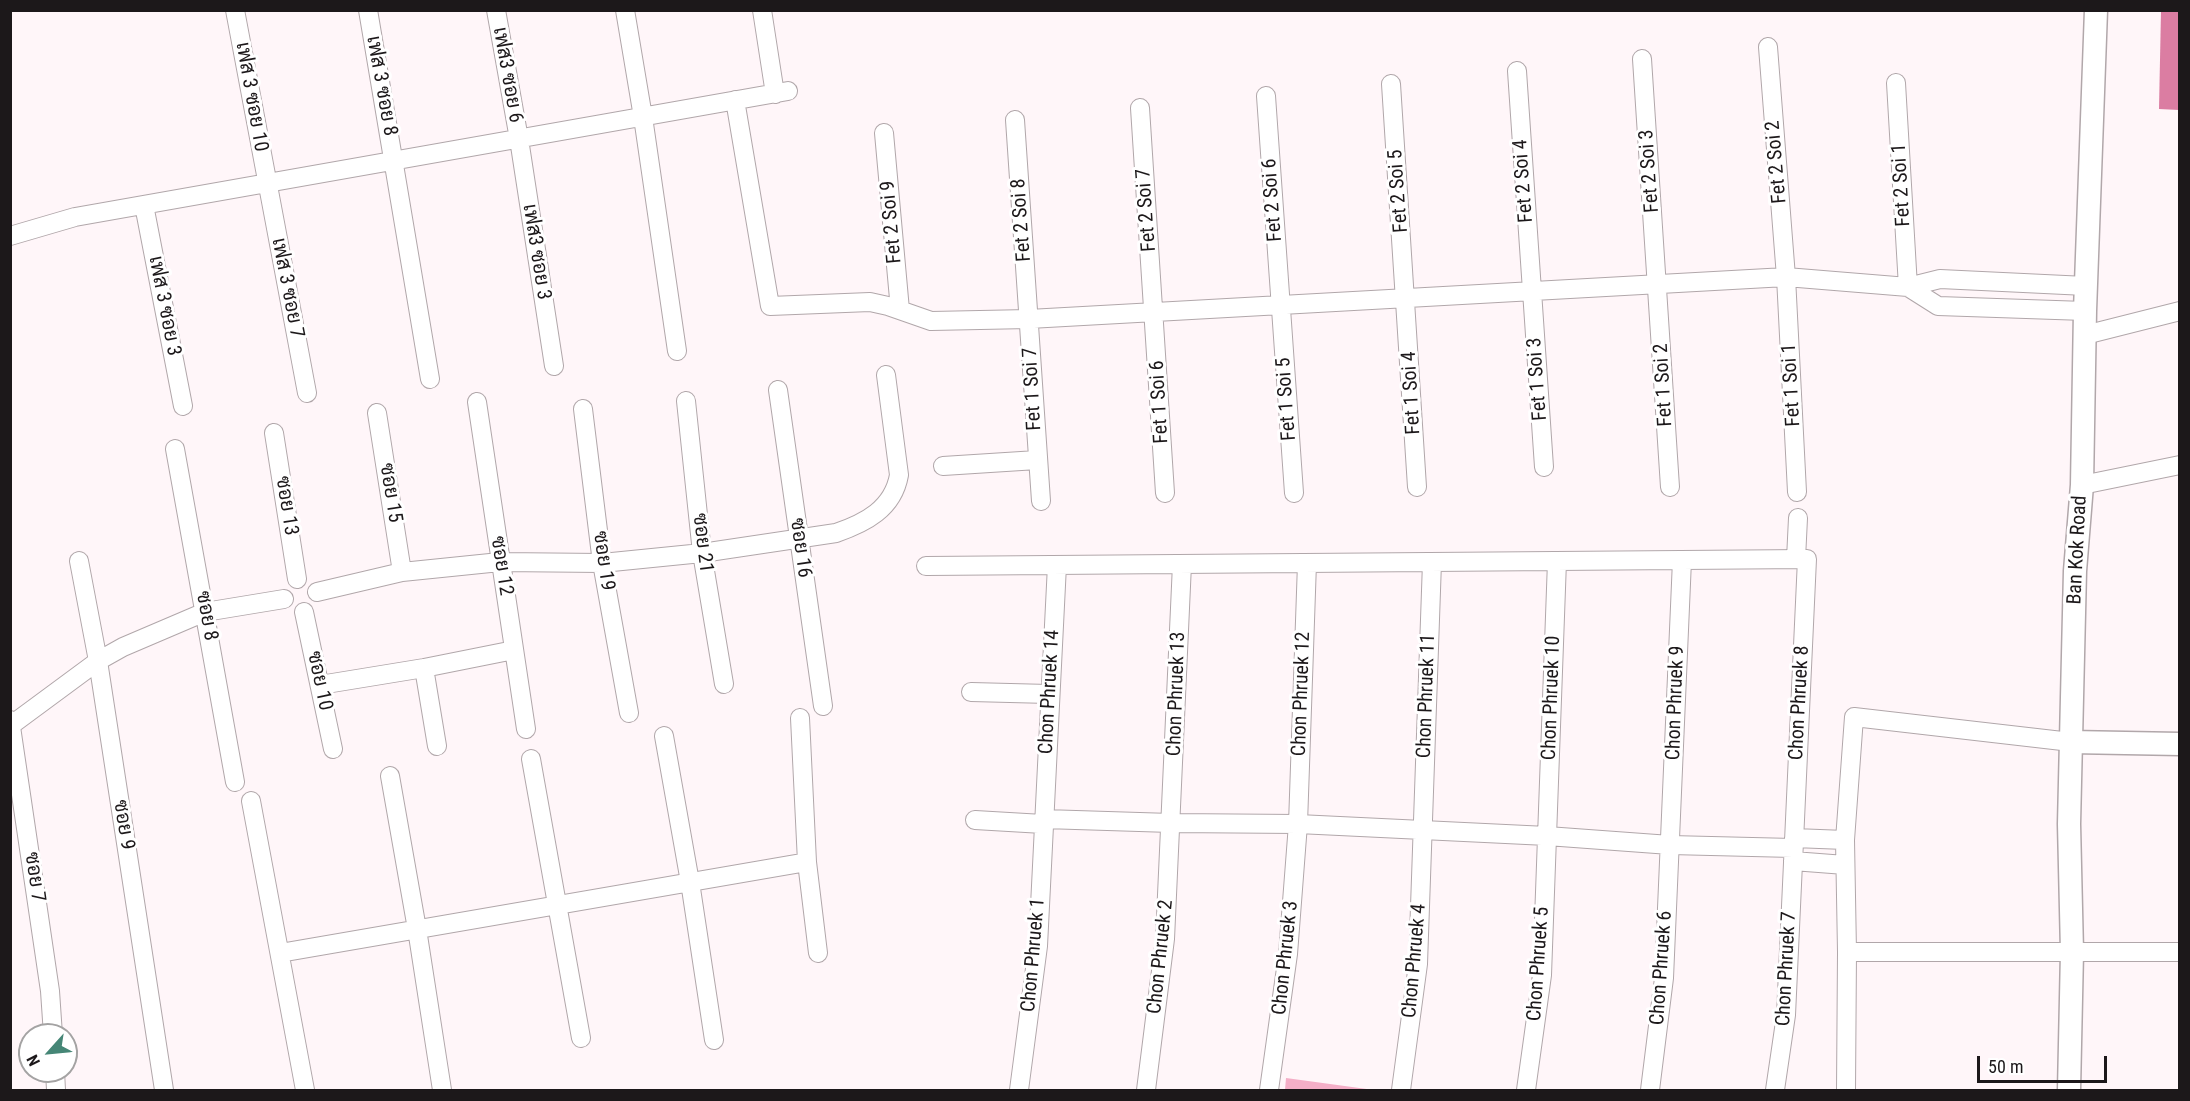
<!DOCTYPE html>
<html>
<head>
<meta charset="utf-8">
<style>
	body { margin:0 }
	#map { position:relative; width:2190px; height:1101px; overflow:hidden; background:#fff6f9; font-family:"Roboto Condensed",sans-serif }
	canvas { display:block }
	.frame { position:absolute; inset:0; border:12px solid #1c181a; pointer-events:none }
	.north { position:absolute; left:18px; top:1023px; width:60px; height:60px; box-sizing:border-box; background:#fff; border:2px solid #a4a3a3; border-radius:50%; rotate:243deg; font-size:16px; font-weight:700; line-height:24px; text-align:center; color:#1c181a }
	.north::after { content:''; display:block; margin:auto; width:21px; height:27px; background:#458676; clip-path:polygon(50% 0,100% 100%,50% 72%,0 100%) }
	.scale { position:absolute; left:1977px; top:1056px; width:130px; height:27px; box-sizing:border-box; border:3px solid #1c181a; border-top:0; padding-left:8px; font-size:18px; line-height:21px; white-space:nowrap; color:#1c181a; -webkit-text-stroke:4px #fff; paint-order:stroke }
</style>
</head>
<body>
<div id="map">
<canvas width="2190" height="1101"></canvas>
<div class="frame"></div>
<div class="north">N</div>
<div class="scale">50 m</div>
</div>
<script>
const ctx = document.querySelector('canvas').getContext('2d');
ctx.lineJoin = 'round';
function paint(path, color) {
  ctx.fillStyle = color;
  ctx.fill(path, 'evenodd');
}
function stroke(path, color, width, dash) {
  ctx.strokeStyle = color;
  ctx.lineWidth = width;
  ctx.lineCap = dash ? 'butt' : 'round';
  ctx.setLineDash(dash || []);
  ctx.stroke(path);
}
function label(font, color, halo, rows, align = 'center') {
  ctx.font = font + ' "Roboto Condensed",Sarabun,sans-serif';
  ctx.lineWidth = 6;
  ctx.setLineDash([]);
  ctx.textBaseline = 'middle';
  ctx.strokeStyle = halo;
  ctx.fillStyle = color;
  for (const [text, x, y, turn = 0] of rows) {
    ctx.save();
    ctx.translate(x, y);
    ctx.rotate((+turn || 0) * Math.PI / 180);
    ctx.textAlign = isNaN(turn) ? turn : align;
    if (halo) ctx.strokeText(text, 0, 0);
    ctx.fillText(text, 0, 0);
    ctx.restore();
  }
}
paint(new Path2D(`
	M 1286,1078 L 1374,1090 L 1285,1090 Z`), '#f4aec7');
paint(new Path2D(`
	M 2161,11 L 2179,11 L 2179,110 L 2159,109 Z`), '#db7da2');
const minor = new Path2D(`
	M 235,10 L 307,393
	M 368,10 L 430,379
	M 496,10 L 519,139 L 554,366
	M 625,10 L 643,117 L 677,351
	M 762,10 L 775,94
	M 1768,47 L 1786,277 L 1797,492
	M 1642,59 L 1670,487
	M 1517,71 L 1544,467
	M 1896,83 L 1908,287
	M 1391,84 L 1417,487
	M 1266,96 L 1294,493
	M 735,100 L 770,306 L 870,302 L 888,306 L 931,321 L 1029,319 L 1786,277 L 1908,287 L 1940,279 L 2086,286
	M 1140,108 L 1165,493
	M 1015,120 L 1041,501
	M 884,133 L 900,310
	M 144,205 L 183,406
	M 10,236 L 75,217 L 788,91
	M 1908,287 L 1938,306 L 2085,311
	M 2085,335 L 2180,311
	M 778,390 L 823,706
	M 686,401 L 702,553 L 724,684
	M 477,402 L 526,729
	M 583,409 L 602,563 L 629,713
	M 377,413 L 402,572
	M 274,433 L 297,579
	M 175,449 L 235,782
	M 943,466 L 1037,460
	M 2082,485 L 2180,465
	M 1796,559 L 1798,518
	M 79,561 L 98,661 L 164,1090
	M 926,566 L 1807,559 L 1786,1015 L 1775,1090
	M 317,592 L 402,572 L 500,562 L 602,563 L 702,553 L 836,533 C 865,523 893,509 899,475 L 886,375
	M 304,612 L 333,749
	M 424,668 L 437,746
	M 320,685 L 424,668 L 514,650
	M 971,692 L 1049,694
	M 800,718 L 807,862 L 818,953
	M 10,720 L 50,991 L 53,1035
	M 10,726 L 98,661 L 123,647 L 205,612 L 284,599
	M 664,736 L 690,882 L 714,1040
	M 531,759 L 581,1038
	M 390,776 L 417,929 L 442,1090
	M 251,801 L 305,1090
	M 1044,819 L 1171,823 L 1298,824 L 1547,836 L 1670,845 L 1793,848
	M 975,820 L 1043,824
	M 1794,838 L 1845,840
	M 1793,861 L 1845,865
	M 1847,952 L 2180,952
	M 280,953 L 807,862
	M 55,1071 L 56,1090
	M 1019,1090 L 1038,946 L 1057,565
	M 1146,1090 L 1165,939 L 1182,564
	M 1269,1090 L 1288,954 L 1298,824 L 1307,563
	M 1401,1090 L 1418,964 L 1432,562
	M 1526,1090 L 1542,975 L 1557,561
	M 1650,1090 L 1664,978 L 1682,560
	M 1846,1090 L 1847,952 L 1845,840 L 1854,717 L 2071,742`);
const tertiary = new Path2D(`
	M 2071,742 L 2180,744
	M 2069,1090 L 2072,952 L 2069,824 L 2075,571 L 2082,485 L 2085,311 L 2096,10`);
stroke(minor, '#b1a7aa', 20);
stroke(tertiary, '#b1a7aa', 25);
stroke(minor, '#fff', 18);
stroke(tertiary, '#fff', 22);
label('20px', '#1c181a', '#fff', [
	["เฟส3 ซอย 6",507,75,80],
	["เฟส 3 ซอย 8",381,86,80],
	["เฟส 3 ซอย 10",251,97,80],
	["Fet 2 Soi 2",1777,162,-95],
	["Fet 2 Soi 3",1650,171,-94],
	["Fet 2 Soi 4",1524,181,-94],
	["Fet 2 Soi 1",1902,185,-93],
	["Fet 2 Soi 5",1399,191,-94],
	["Fet 2 Soi 6",1273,200,-94],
	["Fet 2 Soi 7",1147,210,-94],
	["Fet 2 Soi 8",1022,220,-94],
	["Fet 2 Soi 9",892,222,-95],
	["เฟส3 ซอย 3",536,252,81],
	["เฟส 3 ซอย 7",287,288,79],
	["เฟส 3 ซอย 3",164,306,79],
	["Fet 1 Soi 3",1538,379,-94],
	["Fet 1 Soi 2",1664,385,-93],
	["Fet 1 Soi 1",1792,385,-93],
	["Fet 1 Soi 7",1033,389,-93],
	["Fet 1 Soi 4",1412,393,-93],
	["Fet 1 Soi 5",1287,399,-94],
	["Fet 1 Soi 6",1160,402,-93],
	["ซอย 15",390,493,81],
	["ซอย 13",286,506,81],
	["ซอย 21",702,543,83],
	["ซอย 16",800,548,82],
	["Ban Kok Road",2078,550,-87],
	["ซอย 19",603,561,82],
	["ซอย 12",501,566,81],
	["ซอย 8",206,616,80],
	["ซอย 10",319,681,78],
	["Chon Phruek 14",1050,692,-87],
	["Chon Phruek 13",1177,694,-88],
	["Chon Phruek 12",1302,694,-88],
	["Chon Phruek 11",1427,696,-88],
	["Chon Phruek 10",1552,698,-88],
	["Chon Phruek 9",1676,703,-88],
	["Chon Phruek 8",1800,703,-87],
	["ซอย 9",123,825,81],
	["ซอย 7",34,877,82],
	["Chon Phruek 1",1034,955,-85],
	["Chon Phruek 2",1161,957,-84],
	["Chon Phruek 3",1286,958,-84],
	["Chon Phruek 4",1415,961,-85],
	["Chon Phruek 5",1539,964,-86],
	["Chon Phruek 6",1662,968,-86],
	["Chon Phruek 7",1787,969,-87]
]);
</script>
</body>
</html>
